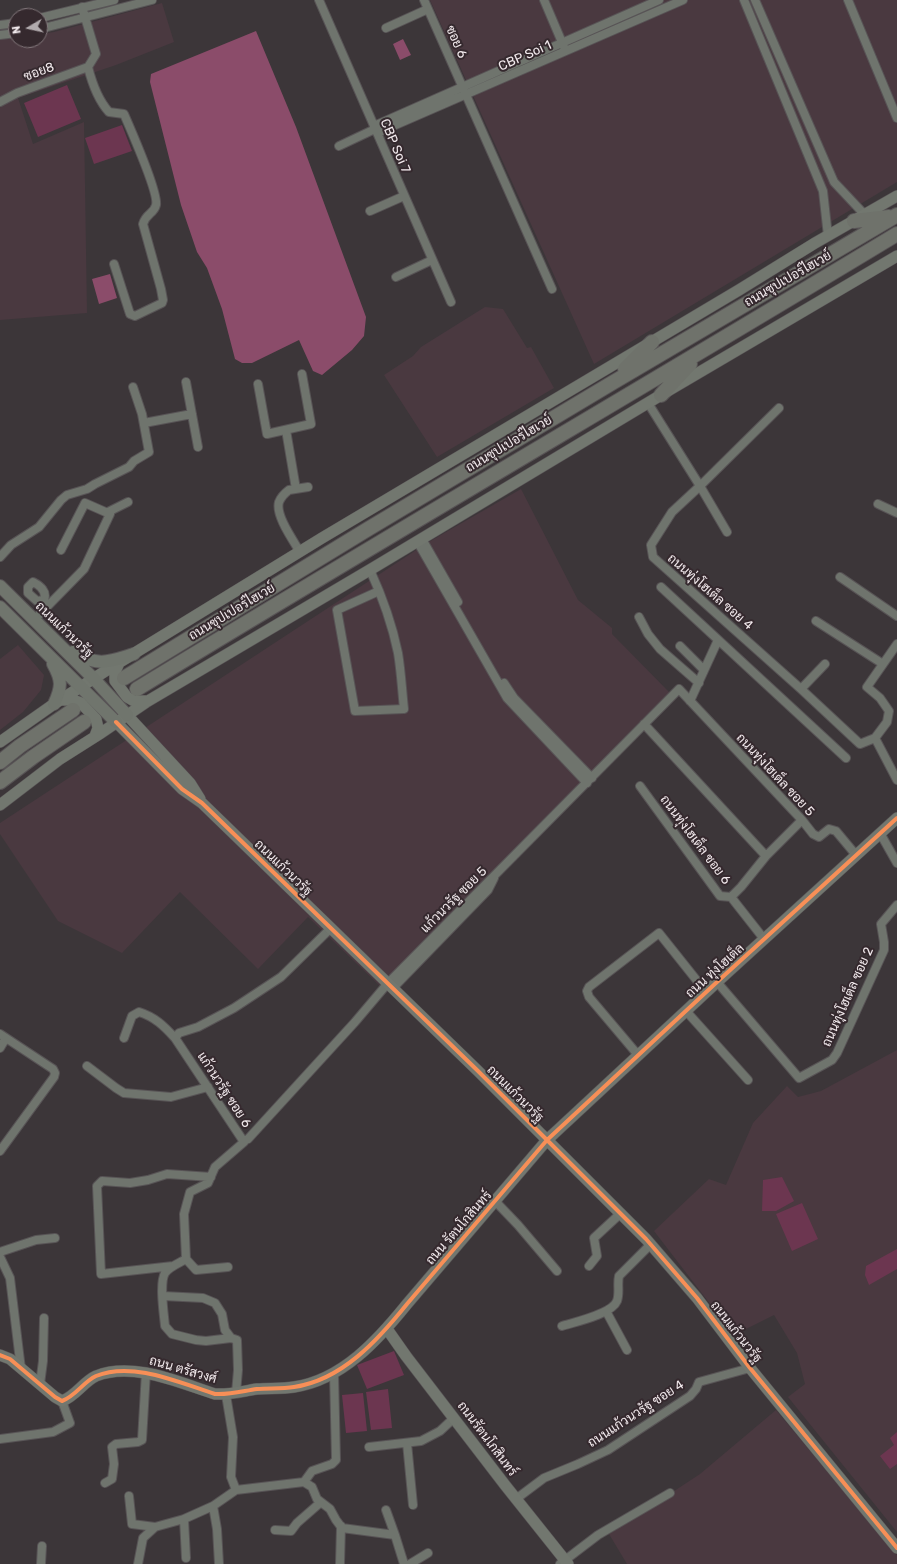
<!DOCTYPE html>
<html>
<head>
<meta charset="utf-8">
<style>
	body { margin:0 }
	#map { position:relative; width:897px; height:1564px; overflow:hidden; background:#3c3639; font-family:Rubik,sans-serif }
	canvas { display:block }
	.north { position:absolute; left:8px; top:8px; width:40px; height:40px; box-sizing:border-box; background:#35292e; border:1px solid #81767a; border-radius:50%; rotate:261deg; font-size:11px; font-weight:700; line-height:16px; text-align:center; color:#f2eaed }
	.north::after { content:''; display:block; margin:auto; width:14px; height:18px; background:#b2abae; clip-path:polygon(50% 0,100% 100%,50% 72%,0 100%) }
</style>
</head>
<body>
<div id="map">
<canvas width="897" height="1564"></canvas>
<div class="north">N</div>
</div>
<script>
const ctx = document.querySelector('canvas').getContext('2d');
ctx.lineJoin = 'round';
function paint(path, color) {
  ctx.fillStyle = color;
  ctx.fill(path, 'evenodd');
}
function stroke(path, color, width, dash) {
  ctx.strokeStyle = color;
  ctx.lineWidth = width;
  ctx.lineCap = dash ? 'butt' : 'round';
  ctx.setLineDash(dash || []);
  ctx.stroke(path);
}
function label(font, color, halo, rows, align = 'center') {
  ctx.font = font + ' Rubik,Sarabun,sans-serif';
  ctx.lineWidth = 4;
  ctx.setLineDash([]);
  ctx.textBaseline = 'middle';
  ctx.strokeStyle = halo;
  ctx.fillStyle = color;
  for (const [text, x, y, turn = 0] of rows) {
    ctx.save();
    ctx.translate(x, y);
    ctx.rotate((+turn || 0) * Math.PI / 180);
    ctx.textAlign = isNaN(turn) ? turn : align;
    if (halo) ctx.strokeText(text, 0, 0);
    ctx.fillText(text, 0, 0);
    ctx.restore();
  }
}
paint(new Path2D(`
	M 430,0 L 897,0 L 897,182 L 594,364 Z
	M 162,3 L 174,42 L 116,65 L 18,98 L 33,144 L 84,122 L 87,313 L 0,320 L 0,38 L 16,37 L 16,40 L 40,40 L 40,34 L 54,32 Z
	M 485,307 L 503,309 L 527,348 L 531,347 L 554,388 L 437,457 L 384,375 L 413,356 L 421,347 Z
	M 521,489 L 578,600 L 612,628 L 612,634 L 670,693 L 380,986 L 308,917 L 258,969 L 180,892 L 122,953 L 58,921 L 0,834 L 0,823 L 427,543 Z
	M 18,645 L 44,675 L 41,690 L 23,712 L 0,730 L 0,659 Z
	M 897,1050 L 897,1532 L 788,1397 L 805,1384 L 797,1353 L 774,1315 L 734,1335 L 654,1231 L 709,1179 L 726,1185 L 753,1123 L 787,1086 L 798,1097 L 821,1091 Z
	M 776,1410 L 897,1555 L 897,1564 L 627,1564 L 609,1534 L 700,1474 Z`), '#4a3940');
paint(new Path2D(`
	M 67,85 L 81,119 L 38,137 L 24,103 Z
	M 122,125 L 132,151 L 94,164 L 85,138 Z
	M 782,1177 L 794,1201 L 776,1211 L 762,1211 L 763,1180 Z
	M 802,1203 L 818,1239 L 792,1251 L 776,1214 Z
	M 897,1249 L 897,1269 L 869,1285 L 865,1275 L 866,1266 Z
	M 394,1351 L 404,1375 L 367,1389 L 357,1365 Z
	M 388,1389 L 392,1428 L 371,1430 L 366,1392 Z
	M 363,1393 L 367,1431 L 346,1433 L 342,1395 Z
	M 897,1432 L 897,1464 L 890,1469 L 880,1456 L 894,1445 L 890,1438 Z`), '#6c3650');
paint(new Path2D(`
	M 256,31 L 296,127 L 366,317 L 364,336 L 352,350 L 322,375 L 313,371 L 299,340 L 252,363 L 242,363 L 235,359 L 222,309 L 207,268 L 197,252 L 181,205 L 150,82 L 151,74 Z
	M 403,39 L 411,55 L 400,60 L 393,44 Z
	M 110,274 L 117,298 L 99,304 L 92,279 Z`), '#8b4c6a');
const street = new Path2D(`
	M 319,0 L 451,302
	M 424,0 L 552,289
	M 544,0 L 564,47
	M 744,0 L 823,191 L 828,236
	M 755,0 L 834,182 L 865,215
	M 848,0 L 897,118
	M 82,7 L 96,54 L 88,67 C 92,83 98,100 109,112 L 124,114 C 130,128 159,193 156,205 C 154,214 146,213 143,224 L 161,289 L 163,300 L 162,303 L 135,316 L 130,314 L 114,264
	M 40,18 L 114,0
	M 0,25 L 16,23
	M 386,28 L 428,9
	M 40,29 L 152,0
	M 0,35 L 16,33
	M 0,102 L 17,93 L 88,67
	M 374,126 L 659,0
	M 377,133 L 683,0
	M 339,146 L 375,129
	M 370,211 L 404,196
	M 396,277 L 432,260
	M 186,382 L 198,447
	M 258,384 L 267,434 L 311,424 L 302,374
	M 648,403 L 700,486 L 672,512 L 651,545 L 653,557 L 801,689 L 860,744 L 875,738 L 887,722 L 889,711 L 880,698 L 867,687 L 897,644
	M 144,423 L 192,414
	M 286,430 L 296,489
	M 878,504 L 897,513
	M 108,512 L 128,502
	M 727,532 L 700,486 L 779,408
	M 422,539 L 458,602
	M 417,541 L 507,698 L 587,783
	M 300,552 C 293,540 275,515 279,502 C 281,497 285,493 289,490 L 308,487
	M 0,557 L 11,545 L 39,527 L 61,500 L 67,495 L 87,489 L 95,484 L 129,467 L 134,461 L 149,452 L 142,414 L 133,387
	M 370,570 C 382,596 392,624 398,653 C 401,671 402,690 404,709 L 355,711 L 337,610 L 379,591
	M 840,577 L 897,616
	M 33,582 C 41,586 47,592 44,600 L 37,601 L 28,593 L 28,587 Z
	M 661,587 L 846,758
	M 639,617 L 648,634 L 660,649 L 699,683
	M 34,620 L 84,569 L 110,514 L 85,503 L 61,550
	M 816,621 L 883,664
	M 680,646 L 704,670
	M 504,683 L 514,698 L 592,778
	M 801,689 L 825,664
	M 690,701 L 718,640
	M 644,724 L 766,856
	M 875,738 L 897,780
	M 640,786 L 720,896 L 731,897 L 764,939
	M 880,833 L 897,863
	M 731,897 L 741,887 L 766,856 L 802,820
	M 717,982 L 799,1078 L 832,1060 L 837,1053 L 884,950 L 884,942 L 881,924 L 897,905
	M 393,988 L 488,890 L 494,878
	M 686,1011 L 748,1080
	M 0,1034 L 53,1069 L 55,1073 L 54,1077 L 0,1151
	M 124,1038 L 132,1016 L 139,1012 C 155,1017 164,1026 175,1038
	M 0,1048 L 6,1038
	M 638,1055 L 589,997 L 587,991 L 589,987 L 659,933 L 706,992
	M 87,1066 L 116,1088 L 124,1093 L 171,1097 L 208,1087
	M 248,1139 L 355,1022 L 388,983 L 679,689 L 802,820 L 813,834 L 819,837 L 829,829 L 836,831 L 856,855
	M 495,1201 L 518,1225 L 557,1271
	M 0,1252 L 36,1240 L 55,1238
	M 0,1257 L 10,1278 L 21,1369
	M 186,1259 L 196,1270 L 228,1267
	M 173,1266 L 101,1274 L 97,1186 L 102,1181 L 130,1183 L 148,1180 L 167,1174 L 211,1177
	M 589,1266 L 597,1256 L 594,1238 L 621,1213
	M 163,1296 L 203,1298 L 215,1303 L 222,1314 L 225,1330 L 231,1338
	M 606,1311 L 627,1350
	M 562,1326 C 575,1322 612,1314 617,1301 C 620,1293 617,1284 619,1276 L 651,1244
	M 40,1384 L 43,1361 L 44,1318
	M 236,1393 L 238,1370 L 237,1340 L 231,1338 L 206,1341 L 196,1340 L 172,1334 L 165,1326 C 164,1315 159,1283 165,1273 C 169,1267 179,1263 186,1259 L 184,1214 L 190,1192 L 208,1183 L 215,1167 L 244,1142 L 175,1038 L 179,1033 L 198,1027 L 234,1008 L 281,977 L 331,928
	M 226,1395 L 233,1437 L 231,1477 L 236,1490 L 304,1482 L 312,1487 L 317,1499 L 330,1509 L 336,1520 L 342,1528 L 395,1535 L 404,1564
	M 0,1439 L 53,1432 L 70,1423 L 62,1401
	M 407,1443 L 413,1505
	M 369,1447 L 421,1441 L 440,1431 L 454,1418
	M 304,1482 L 312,1471 L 332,1464 L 336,1460 L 334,1374
	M 105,1483 L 112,1479 L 114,1464 L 112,1447 L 116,1444 L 138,1442 L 142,1440 L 146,1372
	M 129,1496 L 132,1524 L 155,1527
	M 516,1499 L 544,1478 L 578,1464 L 608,1450 L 690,1396 L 696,1389 L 699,1382 L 750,1368
	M 213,1506 L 217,1529 L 219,1564
	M 386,1510 L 395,1535
	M 184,1519 L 186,1558
	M 275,1530 L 291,1531 L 297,1523 L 321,1502
	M 41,1564 L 42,1546
	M 138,1564 L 143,1538 L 155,1527 L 184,1519 L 213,1506 L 236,1490
	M 340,1564 L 341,1526
	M 410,1564 L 428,1553
	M 560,1564 L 598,1535 L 670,1493`);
const secondary = new Path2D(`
	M 119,663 L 115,672 L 115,681 L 127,697 L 134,701 L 148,701
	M 61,700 L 73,700 L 81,703 L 96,719 L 98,728 L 95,736
	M 127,715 L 190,783 L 200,799
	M 116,722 L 182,789 L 202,803 L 478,1071 L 646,1239 L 697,1298 L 750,1368 L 897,1548
	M 0,742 L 54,704 L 107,670 L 322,538 L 739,290 L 815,243 L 897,196
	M 0,805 L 60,759 L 101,733 L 148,701 L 373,568 L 671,389 L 897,256
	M 387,1329 L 406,1356 L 505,1485 L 568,1564
	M 0,1355 L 10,1359 L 55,1397 L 62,1401 C 76,1396 83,1382 96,1376 C 133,1361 180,1383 215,1394 C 230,1395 243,1391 257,1389 C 269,1388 282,1389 294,1387 C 342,1380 378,1340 407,1304 L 547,1140 L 717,982 L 897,818`);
const primary = new Path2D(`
	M 0,586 L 94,679 L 127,715
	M 0,607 L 116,722
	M 73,652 C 99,667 108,662 134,654
	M 53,664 C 62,680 62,687 54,704`);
const highway = new Path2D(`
	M 854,221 L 889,217
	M 625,369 L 652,342
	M 661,395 L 690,364
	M 124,678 L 368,529 L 612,383 L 897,215
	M 137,689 C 389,535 644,387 897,234
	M 0,762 L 20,746 L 73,710
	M 0,782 L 33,757 L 84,722`);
stroke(street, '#585456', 10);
stroke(secondary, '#585456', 12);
stroke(primary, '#585456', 14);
stroke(highway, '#585456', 16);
stroke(street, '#6f746d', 8);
stroke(secondary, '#72776f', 11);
stroke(primary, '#70756d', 12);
stroke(highway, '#6f726b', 14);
stroke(new Path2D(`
	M 116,722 L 182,789 L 202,803 L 478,1071 L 646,1239 L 697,1298 L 750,1368 L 897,1548
	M 0,1355 L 10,1359 L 55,1397 L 62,1401 C 76,1396 83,1382 96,1376 C 133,1361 180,1383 215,1394 C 230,1395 243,1391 257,1389 C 269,1388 282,1389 294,1387 C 342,1380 378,1340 407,1304 L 547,1140 L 717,982 L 897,818`), '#f78f57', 4);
label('13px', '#f2eaed', '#35292e', [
	["ซอย 6",456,42,66],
	["CBP Soi 1",525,56,-24],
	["ซอย8",39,72,-20],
	["CBP Soi 7",395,146,67],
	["ถนนซุปเปอร์ไฮเวย์",788,279,-30],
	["ถนนซุปเปอร์ไฮเวย์",509,444,-31],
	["ถนนทุ่งโฮเต็ล ซอย 4",710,592,41],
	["ถนนซุปเปอร์ไฮเวย์",232,612,-31],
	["ถนนแก้วนวรัฐ",64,630,44],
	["ถนนทุ่งโฮเต็ล ซอย 5",775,775,47],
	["ถนนทุ่งโฮเต็ล ซอย 6",695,840,53],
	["ถนนแก้วนวรัฐ",283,868,44],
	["แก้วนวรัฐ ซอย 5",454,900,-45],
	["ถนน ทุ่งโฮเต็ล",715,971,-42],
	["ถนนทุ่งโฮเต็ล ซอย 2",848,997,-66],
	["แก้วนวรัฐ ซอย 6",224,1090,57],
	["ถนนแก้วนวรัฐ",515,1094,45],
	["ถนน รัตนโกสินทร์",459,1228,-49],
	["ถนนแก้วนวรัฐ",736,1332,52],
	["ถนน ตรัสวงศ์",183,1370,16],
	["ถนนแก้วนวรัฐ ซอย 4",636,1414,-33],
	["ถนนรัตนโกสินทร์",487,1439,53]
]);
</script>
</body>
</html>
